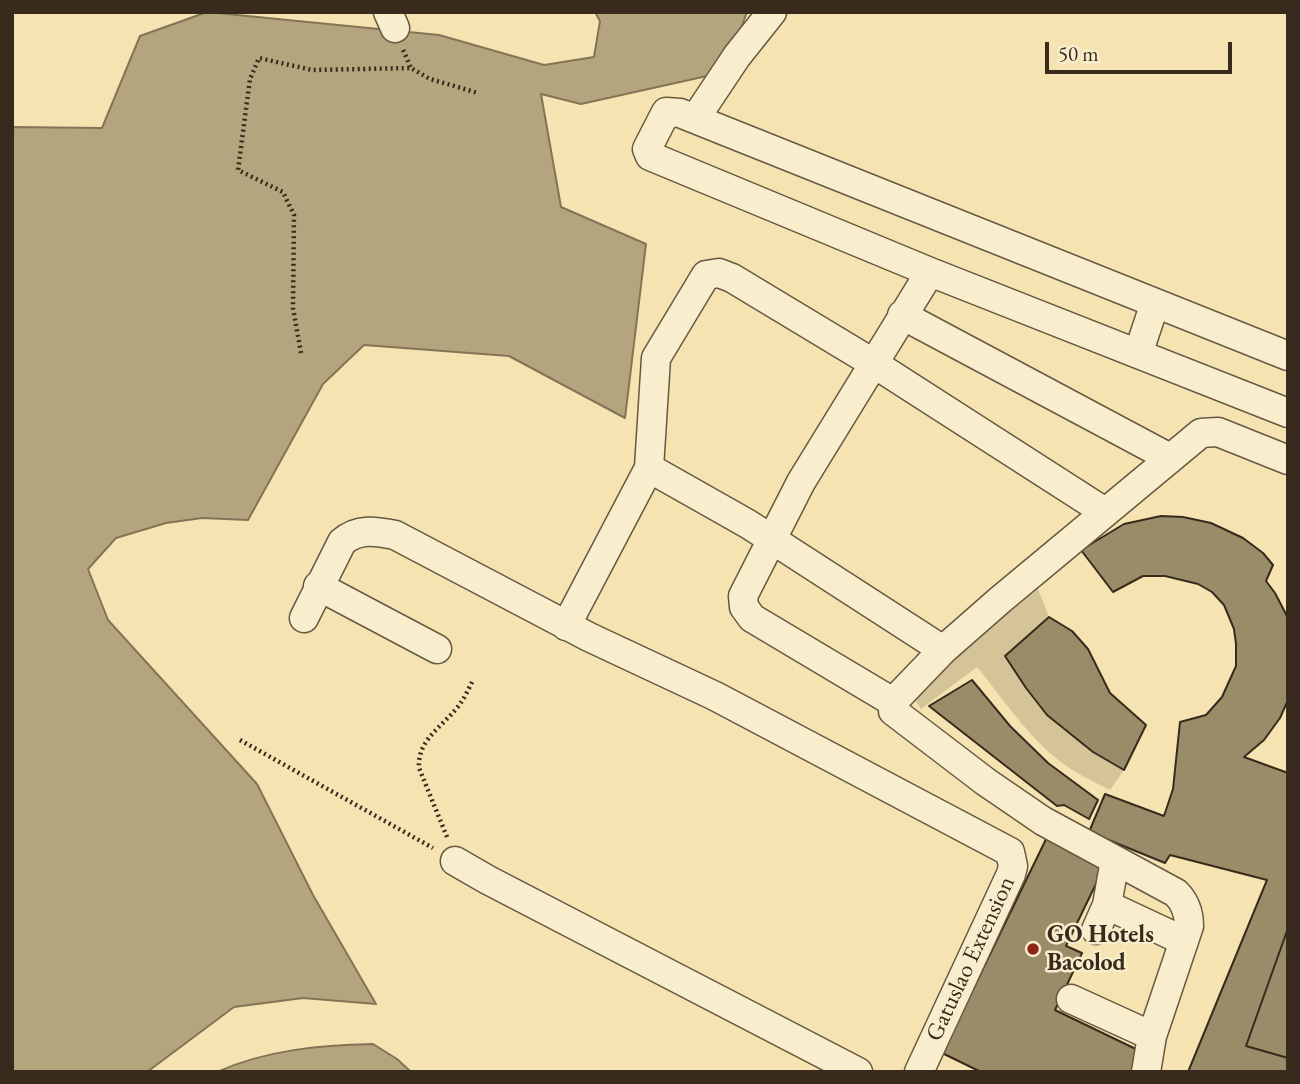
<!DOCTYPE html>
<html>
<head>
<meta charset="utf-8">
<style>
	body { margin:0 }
	#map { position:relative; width:1300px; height:1084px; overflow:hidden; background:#f5e4b1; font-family:"EB Garamond",serif }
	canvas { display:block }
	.frame { position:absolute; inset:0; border:14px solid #382a1c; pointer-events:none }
	.scale { position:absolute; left:1045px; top:42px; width:187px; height:32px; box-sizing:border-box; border:4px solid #382a1c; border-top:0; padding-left:9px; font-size:21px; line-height:24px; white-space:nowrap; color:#382a1c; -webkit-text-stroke:5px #f8edcc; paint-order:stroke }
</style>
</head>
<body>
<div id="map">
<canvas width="1300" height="1084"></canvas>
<div class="frame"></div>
<div class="scale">50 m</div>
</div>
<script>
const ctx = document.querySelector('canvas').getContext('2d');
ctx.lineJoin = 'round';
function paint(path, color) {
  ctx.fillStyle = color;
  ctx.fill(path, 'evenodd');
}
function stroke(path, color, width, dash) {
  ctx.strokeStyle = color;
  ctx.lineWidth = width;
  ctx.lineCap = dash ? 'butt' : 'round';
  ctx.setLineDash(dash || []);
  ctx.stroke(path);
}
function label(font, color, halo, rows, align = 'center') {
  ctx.font = font + ' "EB Garamond",serif';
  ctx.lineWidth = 5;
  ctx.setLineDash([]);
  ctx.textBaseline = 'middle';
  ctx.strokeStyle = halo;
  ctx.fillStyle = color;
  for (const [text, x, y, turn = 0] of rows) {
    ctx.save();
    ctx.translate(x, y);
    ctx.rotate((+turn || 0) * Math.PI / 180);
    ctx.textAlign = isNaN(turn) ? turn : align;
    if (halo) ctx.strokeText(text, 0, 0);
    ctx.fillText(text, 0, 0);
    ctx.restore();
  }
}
paint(new Path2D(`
	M 1038,589 L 1049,617 L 1005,656 C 1018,676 1030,698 1047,715 C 1070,737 1097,754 1124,770 L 1110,790 C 1097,783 1083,777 1071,769 C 1033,745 1005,701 977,667 L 921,709 L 911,694 Z`), '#d5c498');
const water = new Path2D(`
	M 207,12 L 439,35 L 544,65 L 594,57 L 600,21 L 595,12 L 747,12 L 725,72 L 581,104 L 541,94 L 561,207 L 646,244 L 625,418 L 509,356 L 364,345 L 323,384 L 248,520 L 202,518 L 166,523 L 116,538 L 88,569 L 108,620 L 257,784 L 313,895 L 376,1004 L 303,998 L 234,1007 L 147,1072 L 12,1072 L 12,127 L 102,128 L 140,36 Z
	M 373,1044 L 397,1059 L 411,1072 L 217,1072 C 266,1050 320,1045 373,1044 Z`);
paint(water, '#b5a57e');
stroke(water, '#837457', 2);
const building = new Path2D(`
	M 1161,516 L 1183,517 L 1211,523 L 1243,538 L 1263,553 L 1273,565 L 1266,581 L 1275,593 L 1288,618 L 1288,700 L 1280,718 L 1264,740 L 1244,757 L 1288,773 L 1288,928 L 1246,1046 L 1288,1058 L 1288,1072 L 1188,1072 L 1267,880 L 1170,855 L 1165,863 L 1089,832 L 1105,794 L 1164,816 L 1173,789 L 1180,722 L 1206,715 L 1222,697 L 1236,666 L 1236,644 L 1234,629 L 1224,605 L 1212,592 L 1198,584 L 1165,576 L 1143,576 L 1113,592 L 1081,550 L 1124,524 Z
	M 1049,617 L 1072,631 L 1088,649 L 1110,693 L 1146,725 L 1124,770 L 1093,752 L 1047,715 L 1026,688 L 1005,656 Z
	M 972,680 L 1010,726 L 1048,763 L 1098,800 L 1089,819 L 1064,805 L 1057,806 L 929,706 Z
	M 1049,833 L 1107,861 L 1066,946 L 1082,953 L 1055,1010 L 1142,1052 L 1133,1072 L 981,1072 L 942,1053 Z
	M 1288,928 L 1288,1058 L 1246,1046 Z`);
paint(building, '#9a8b69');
stroke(building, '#382a1c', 2);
const minor = new Path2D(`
	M 388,12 L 395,28
	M 695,119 L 737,56 L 772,12
	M 902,315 L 1170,458
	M 1138,354 L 1155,303
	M 1288,356 L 680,113 L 666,112 L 647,149 L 650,156 L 930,272 L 1288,413
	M 649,468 L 748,524 L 943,650
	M 318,586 L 437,649
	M 304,618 L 342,542 C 358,528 376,531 395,535 L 589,637 L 715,696 L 1010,852 L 1013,866 L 1011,874 L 919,1072
	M 566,626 L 649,468 L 656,358 L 706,275 L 719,273 L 732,278 L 873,363 L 1105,512
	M 893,702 L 752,618 L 744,607 L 743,596 L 801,482 L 930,272
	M 455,861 L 488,880 L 858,1072
	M 1107,905 L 1184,941
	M 1096,930 L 1107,905 L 1115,860
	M 1071,999 L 1152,1036
	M 1146,1072 L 1152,1036 L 1189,926 C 1189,913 1185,902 1176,893 L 1043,821 L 986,782 L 893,711 L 893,702 L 943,650 L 1000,600 L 1201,433 L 1218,432 L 1288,460`);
stroke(minor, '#675841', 31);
stroke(new Path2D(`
	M 403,50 L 411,68
	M 301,353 L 293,308 L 294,215 L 283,192 L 238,170 L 250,79 L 259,58 L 312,70 L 411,68 L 430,79 L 478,93
	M 240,740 L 433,848
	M 447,837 L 419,768 C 417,739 444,726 460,704 C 465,697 469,688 473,680`), '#382a1c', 4.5, [2, 3.5]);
stroke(minor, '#f8edcc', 28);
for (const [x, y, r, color] of [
	[1033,949,7,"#8f2418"]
]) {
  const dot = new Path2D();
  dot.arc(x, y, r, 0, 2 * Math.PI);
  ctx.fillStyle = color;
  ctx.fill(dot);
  stroke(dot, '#f8edcc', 2.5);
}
label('bold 24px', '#382a1c', '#f8edcc', [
	["GO Hotels",1047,935],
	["Bacolod",1047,963]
], 'left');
label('24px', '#382a1c', '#f8edcc', [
	["Gatuslao Extension",971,959,-65]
]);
</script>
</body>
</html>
